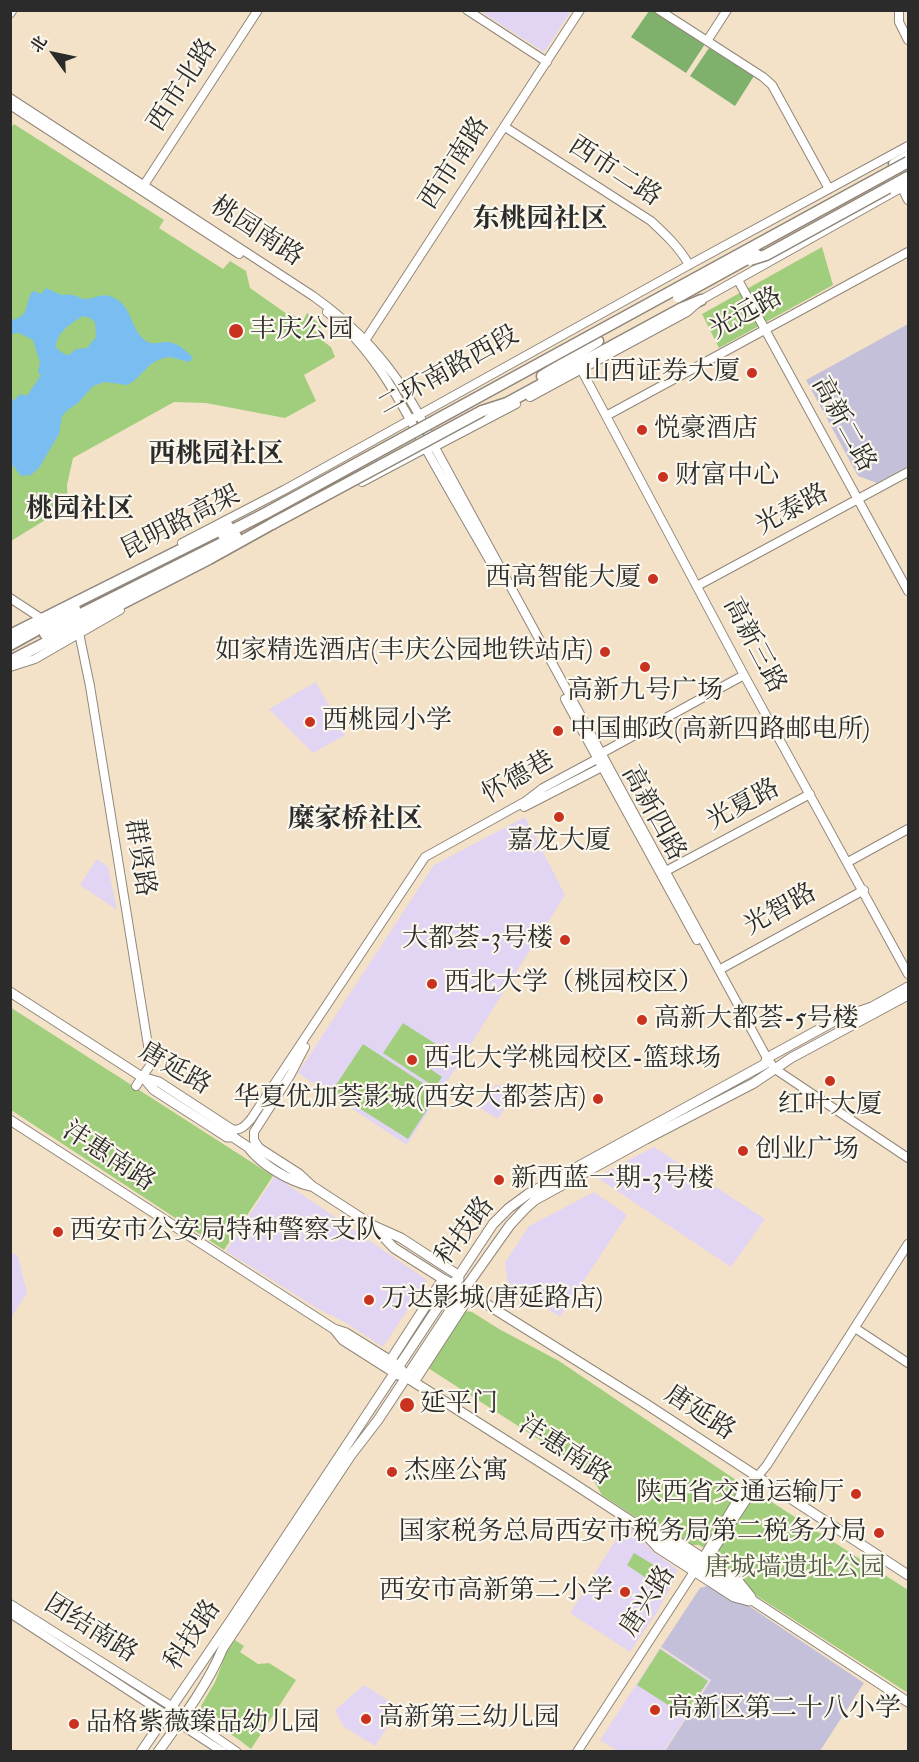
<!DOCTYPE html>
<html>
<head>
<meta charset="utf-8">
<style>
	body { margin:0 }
	#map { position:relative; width:919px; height:1762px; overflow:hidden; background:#f4e2c8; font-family:"IM FELL Double Pica","Noto Serif SC",serif }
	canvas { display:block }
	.frame { position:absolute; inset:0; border:12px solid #2b2b2b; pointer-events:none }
	.north { position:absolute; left:24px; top:24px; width:60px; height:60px; -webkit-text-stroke:4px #fbf7ec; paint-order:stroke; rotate:303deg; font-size:16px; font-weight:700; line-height:24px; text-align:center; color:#2b2b2b }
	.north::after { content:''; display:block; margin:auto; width:21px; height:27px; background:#2b2b2b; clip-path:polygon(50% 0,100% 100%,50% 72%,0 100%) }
</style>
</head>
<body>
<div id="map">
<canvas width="919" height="1762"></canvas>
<div class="frame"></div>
<div class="north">北</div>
</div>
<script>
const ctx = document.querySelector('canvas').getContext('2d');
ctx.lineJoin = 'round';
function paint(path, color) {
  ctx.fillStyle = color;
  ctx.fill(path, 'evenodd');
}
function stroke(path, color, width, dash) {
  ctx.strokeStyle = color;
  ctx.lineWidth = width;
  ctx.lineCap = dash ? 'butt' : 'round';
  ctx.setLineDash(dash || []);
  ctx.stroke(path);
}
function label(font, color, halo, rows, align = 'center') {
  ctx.font = font + ' "IM FELL Double Pica","Noto Serif SC",serif';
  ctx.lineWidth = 4.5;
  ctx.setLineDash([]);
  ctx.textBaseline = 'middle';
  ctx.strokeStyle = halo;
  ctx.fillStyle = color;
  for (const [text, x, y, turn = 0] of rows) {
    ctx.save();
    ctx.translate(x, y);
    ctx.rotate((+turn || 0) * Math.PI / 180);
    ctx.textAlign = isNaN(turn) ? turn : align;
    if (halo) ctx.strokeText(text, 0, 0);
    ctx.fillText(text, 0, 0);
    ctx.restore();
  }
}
paint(new Path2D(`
	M 480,11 L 571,11 L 544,52 Z
	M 316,682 L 345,735 L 313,753 L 269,709 Z
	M 525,817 L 565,895 L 407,1145 L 298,1073 L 434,865 Z
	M 97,859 L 108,867 L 117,910 L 80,885 Z
	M 496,1084 L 513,1095 L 498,1119 L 480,1108 Z
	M 654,1147 L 765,1219 L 731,1267 L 596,1177 Z
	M 275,1176 L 427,1280 L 383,1347 L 343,1321 L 320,1310 L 226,1251 Z
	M 594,1192 L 627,1215 L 560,1317 L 508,1282 L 505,1263 L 529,1226 Z
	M 11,1252 L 18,1256 L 27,1293 L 11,1318 Z
	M 625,1525 L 632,1529 L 651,1550 L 677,1569 L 675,1578 L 657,1612 L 630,1652 L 570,1613 Z
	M 660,1648 L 710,1680 L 664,1751 L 618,1751 L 600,1740 Z
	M 364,1685 L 400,1708 L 375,1746 L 344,1727 L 335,1710 Z`), '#e2d4f3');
paint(new Path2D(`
	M 908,324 L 908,466 L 877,483 L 858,476 L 806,380 Z
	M 711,1585 L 752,1608 L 864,1683 L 820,1751 L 665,1751 L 711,1680 L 661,1647 L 700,1588 Z`), '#c5c0da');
paint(new Path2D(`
	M 14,124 L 164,220 L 159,228 L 223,269 L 230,261 L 246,271 L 250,288 L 287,314 L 288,312 L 303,321 L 307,313 L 322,326 L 315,335 L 331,347 L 335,357 L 304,375 L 316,401 L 285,418 L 206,403 L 174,402 L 73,458 L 67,485 L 68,506 L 11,541 L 10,129 Z
	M 822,247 L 833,285 L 719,348 L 702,314 Z
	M 10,1007 L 273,1176 L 224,1250 L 11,1110 Z
	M 403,1023 L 439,1046 L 426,1066 L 442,1077 L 435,1087 L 383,1053 Z
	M 363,1044 L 438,1093 L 408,1139 L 332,1091 Z
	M 465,1311 L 472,1312 L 499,1329 L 559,1361 L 736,1480 L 737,1488 L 756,1500 L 767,1499 L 908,1590 L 908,1693 L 757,1596 L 742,1578 L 722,1565 L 720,1557 L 699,1545 L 691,1545 L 670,1532 L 640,1520 L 602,1495 L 588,1471 L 428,1368 Z
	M 634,1553 L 657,1567 L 649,1580 L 627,1565 Z
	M 235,1640 L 244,1646 L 240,1652 L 258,1664 L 269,1663 L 296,1680 L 251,1749 L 238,1739 L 203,1716 L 201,1706 L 215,1682 L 227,1651 Z
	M 660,1649 L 708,1681 L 685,1716 L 637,1685 Z`), '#a1ce7c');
paint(new Path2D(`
	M 649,11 L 654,11 L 705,44 L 686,73 L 631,37 Z
	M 709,48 L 754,76 L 735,106 L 690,76 Z`), '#80b16c');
paint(new Path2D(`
	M 46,288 C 51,290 57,294 63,295 C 66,295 69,294 72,295 C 77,295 80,299 85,299 C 100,298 104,290 119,301 C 133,311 132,334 148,342 C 155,345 159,342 166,342 C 177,342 186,350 193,358 L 189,362 L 170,357 L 160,359 L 151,364 L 134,381 L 127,385 L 105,382 L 93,386 L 78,403 L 69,409 L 62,416 L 59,434 L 39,468 L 31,475 L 21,476 L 11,463 L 11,402 L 21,394 L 27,396 L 41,375 L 38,372 L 40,362 L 33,340 L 19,333 L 11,334 L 11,320 C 30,317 24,306 32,292 L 34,291 L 41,294 ZM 83,316 L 90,318 L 95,322 L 96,337 L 87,348 L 76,349 L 69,355 L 64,354 L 56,348 C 55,333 72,323 83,316 Z`), '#7abdf0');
const secondary = new Path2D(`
	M 467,10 L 547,62
	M 659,10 L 763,77 L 772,85 L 829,189
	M 899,10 L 899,22 L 908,40
	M 707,41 L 727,10
	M 10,98 L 313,296 C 358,328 391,364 418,413 C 426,427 431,441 439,455 L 767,1058 L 775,1069 L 908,1158
	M 10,105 L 239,254
	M 505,127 L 651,221 C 665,234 680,248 689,265
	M 144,185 L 258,10
	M 902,188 L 908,200
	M 738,280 L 908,591
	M 327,312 C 373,348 399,399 426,449 C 447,487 469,524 490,561
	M 366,339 L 580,10
	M 581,369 L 744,675 L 908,974
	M 530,397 L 687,312 L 701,300 L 908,184
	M 606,416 L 908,252
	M 362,482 L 426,448 L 434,447 L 516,404
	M 182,543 L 284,490 L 689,265 L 908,146
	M 697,586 L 908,472
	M 10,598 L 39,617
	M 79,633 L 90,686 L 151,1064 L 136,1086
	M 10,667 L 35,659 L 120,610
	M 565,699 L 697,940
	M 524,807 L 602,767 L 602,762
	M 848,862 L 908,829
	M 666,871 L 810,794
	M 719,970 L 864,890
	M 231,1129 C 240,1132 246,1125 251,1119 L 425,857 L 526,801 L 543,788 L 597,759 L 602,753 L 744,675
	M 260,1149 L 254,1140 L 254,1132 L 291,1074 L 305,1047
	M 855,1328 L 908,1363
	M 703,1566 L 749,1496 L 755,1486 L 757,1478
	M 10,1604 L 171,1706 L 237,1752
	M 10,1613 L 223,1752
	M 577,1752 L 703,1558 L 742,1492 L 757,1477 L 767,1465 L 908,1244`);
const primary = new Path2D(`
	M 10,13 L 12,10
	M 10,992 L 142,1077 L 159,1082 L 231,1129 L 233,1137 L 248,1147 L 260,1149 L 299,1174 L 312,1186 L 372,1225 L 401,1238 L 458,1275 L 459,1279
	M 144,1078 L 154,1090 L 227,1137 L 233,1137
	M 10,1120 L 334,1329 L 346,1333 L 399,1366 L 406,1377 L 562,1476 L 908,1702
	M 248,1147 C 262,1165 287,1180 310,1186
	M 372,1225 L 394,1248 L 443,1279 L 464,1290 L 643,1402 L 908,1575
	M 334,1329 L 343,1340 L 398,1375
	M 390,1361 L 443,1279
	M 414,1382 L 471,1294
	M 649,1529 L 668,1535 L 739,1582 L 751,1597
	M 648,1537 L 658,1548 L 734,1597 L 749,1601
	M 141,1752 L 231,1620 L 493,1224 L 509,1208 L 528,1194 L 765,1064 L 767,1058 L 840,1018 L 872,1007 L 908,987
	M 158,1752 C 182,1719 207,1686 223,1648 L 351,1455 L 378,1420 L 459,1297 L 510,1225 L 525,1209 L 535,1200 L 646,1139 L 754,1083 L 791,1058 L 908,995`);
const highway = new Path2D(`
	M 894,164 L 908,156
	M 888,188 L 908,177
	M 542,376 L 598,341
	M 482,411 L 507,403 L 682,308 L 701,300
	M 223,535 L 266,513
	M 45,634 L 71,619 L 236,536
	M 10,635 L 228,526
	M 10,645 L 75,609
	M 10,661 L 209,559 L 272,524`);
stroke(secondary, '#90867a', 10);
stroke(primary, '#90867a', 11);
stroke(highway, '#90867a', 13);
stroke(secondary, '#fff', 8);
stroke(primary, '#fff', 9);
stroke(highway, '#fff', 10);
const highwayBridge = new Path2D(`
	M 750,260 L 766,255 L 888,188
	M 678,297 L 756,254
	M 266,513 L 908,162
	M 272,524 L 482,411`);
stroke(highwayBridge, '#90867a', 13, []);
stroke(highwayBridge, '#fff', 10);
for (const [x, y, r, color] of [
	[236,331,8,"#c8321e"],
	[752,373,6,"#c8321e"],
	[642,430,6,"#c8321e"],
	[663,477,6,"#c8321e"],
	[653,579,6,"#c8321e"],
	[605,652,6,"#c8321e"],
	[645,667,6,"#c8321e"],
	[310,722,6,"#c8321e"],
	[558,731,6,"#c8321e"],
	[559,817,6,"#c8321e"],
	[565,940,6,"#c8321e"],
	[432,984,6,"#c8321e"],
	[642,1020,6,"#c8321e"],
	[412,1060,6,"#c8321e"],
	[830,1081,6,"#c8321e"],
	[598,1099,6,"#c8321e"],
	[743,1151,6,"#c8321e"],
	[499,1180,6,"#c8321e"],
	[58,1232,6,"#c8321e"],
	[369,1300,6,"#c8321e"],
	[407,1405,8,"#c8321e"],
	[392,1472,6,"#c8321e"],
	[856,1494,6,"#c8321e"],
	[879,1533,6,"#c8321e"],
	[625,1592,6,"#c8321e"],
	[655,1710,6,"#c8321e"],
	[366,1719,6,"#c8321e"],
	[74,1724,6,"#c8321e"]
]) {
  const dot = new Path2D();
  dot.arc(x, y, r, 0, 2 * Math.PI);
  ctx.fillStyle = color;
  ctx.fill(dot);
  stroke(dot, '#fbf7ec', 2);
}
label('26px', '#2b2b2b', '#fbf7ec', [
	["西市北路",184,86,-57],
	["西市南路",456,164,-57],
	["西市二路",614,173,33],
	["桃园南路",256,233,33],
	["光远路",747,315,-29],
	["二环南路西段",449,372,-29],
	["高新二路",842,425,61],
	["光泰路",793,511,-28],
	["昆明路高架",181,524,-27],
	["高新三路",753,646,62],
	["怀德巷",519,779,-30],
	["光夏路",744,806,-28],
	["高新四路",652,814,61],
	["群贤路",138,858,81],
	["光智路",781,911,-29],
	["唐延路",174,1070,30],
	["沣惠南路",108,1158,33],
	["科技路",466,1232,-52],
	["唐延路",699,1414,33],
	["沣惠南路",564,1452,33],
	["唐兴路",649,1602,-57],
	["团结南路",90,1630,32],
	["科技路",194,1636,-56]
]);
label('26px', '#2b2b2b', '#fbf7ec', [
	["丰庆公园",250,331],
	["山西证券大厦",740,373,"right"],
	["悦豪酒店",654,430],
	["财富中心",675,477],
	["西高智能大厦",641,579,"right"],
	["如家精选酒店(丰庆公园地铁站店)",593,652,"right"],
	["高新九号广场",645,692,"center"],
	["西桃园小学",322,722],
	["中国邮政(高新四路邮电所)",570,731],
	["嘉龙大厦",559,842,"center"],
	["大都荟-3号楼",553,940,"right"],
	["西北大学（桃园校区）",444,984],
	["高新大都荟-5号楼",654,1020],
	["西北大学桃园校区-篮球场",424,1060],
	["华夏优加荟影城(西安大都荟店)",586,1099,"right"],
	["红叶大厦",830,1106,"center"],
	["创业广场",755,1151],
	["新西蓝一期-3号楼",511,1180],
	["西安市公安局特种警察支队",70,1232],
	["万达影城(唐延路店)",381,1300],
	["延平门",420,1405],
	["杰座公寓",404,1472],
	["陕西省交通运输厅",844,1494,"right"],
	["国家税务总局西安市税务局第二税务分局",867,1533,"right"],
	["西安市高新第二小学",613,1592,"right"],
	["高新区第二十八小学",667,1710],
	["高新第三幼儿园",378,1719],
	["品格紫薇臻品幼儿园",86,1724]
], 'left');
label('26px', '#4e5c43', '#fbf7ec', [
	["唐城墙遗址公园",795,1569]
]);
label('bold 27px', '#2b2b2b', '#fbf7ec', [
	["东桃园社区",540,221],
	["西桃园社区",216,456],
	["桃园社区",80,511],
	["糜家桥社区",355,821]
]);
</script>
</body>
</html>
